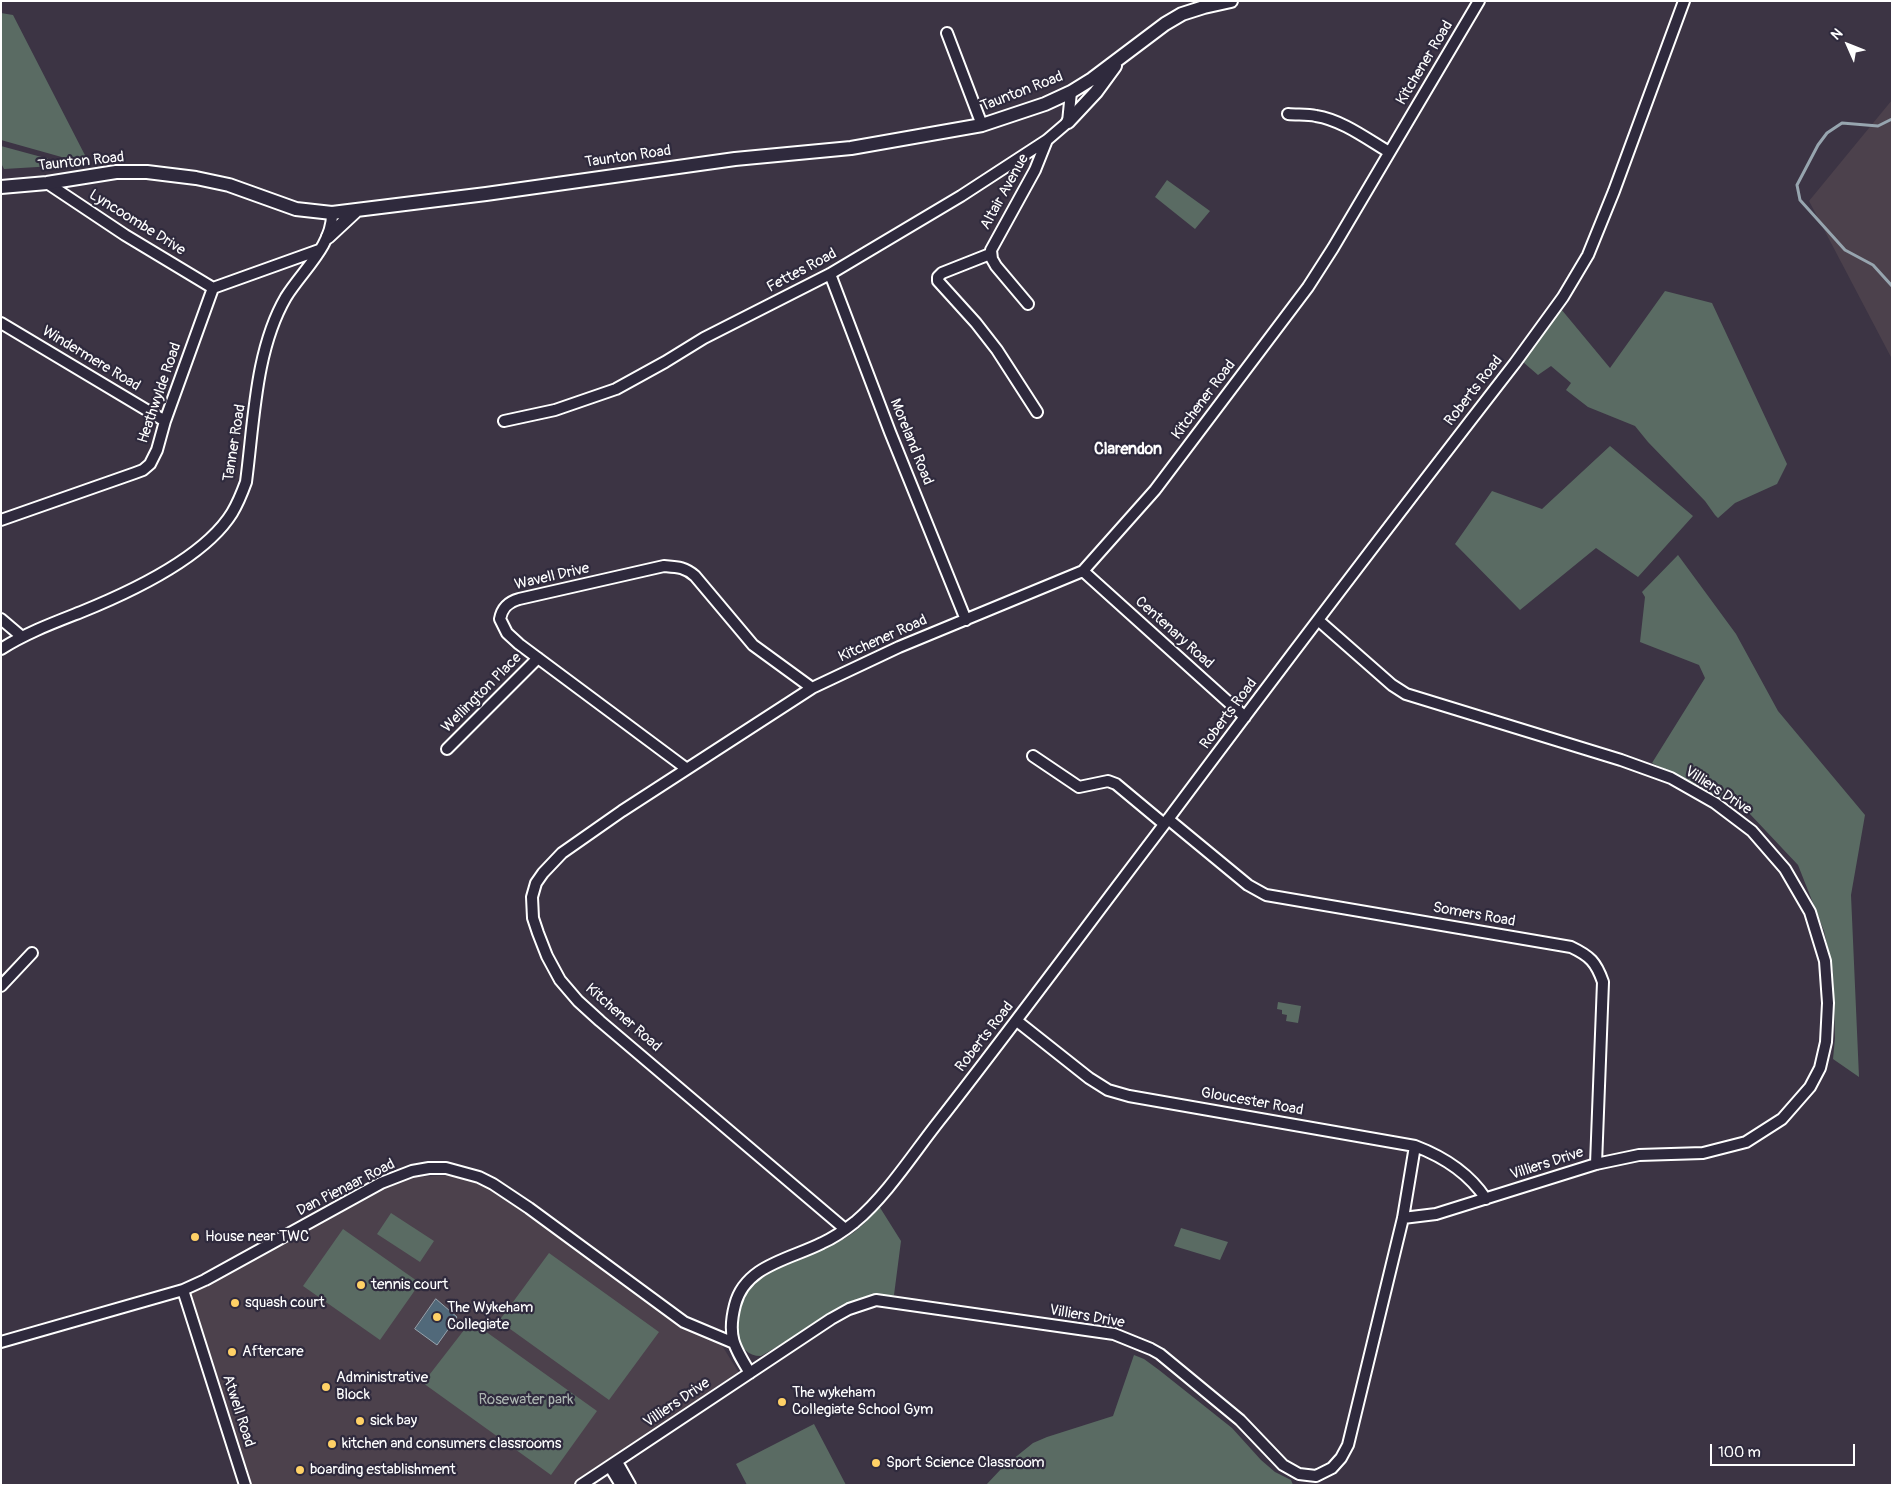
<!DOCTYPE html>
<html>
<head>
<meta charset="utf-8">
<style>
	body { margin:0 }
	#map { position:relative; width:1893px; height:1486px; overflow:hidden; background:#3c3444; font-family:Pangolin,sans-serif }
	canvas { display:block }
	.frame { position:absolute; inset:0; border:2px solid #fff; pointer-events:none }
	.north { position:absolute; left:1823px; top:20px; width:50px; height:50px; -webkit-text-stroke:4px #2f2a3d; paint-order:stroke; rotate:314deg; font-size:14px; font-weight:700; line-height:20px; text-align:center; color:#fff }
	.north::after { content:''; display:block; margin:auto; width:18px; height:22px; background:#fff; clip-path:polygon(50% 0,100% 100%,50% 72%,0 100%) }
	.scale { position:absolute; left:1710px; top:1444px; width:145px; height:22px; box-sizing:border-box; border:2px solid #fff; border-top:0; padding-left:6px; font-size:15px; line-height:18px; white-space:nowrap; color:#fff; -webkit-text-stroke:4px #2f2a3d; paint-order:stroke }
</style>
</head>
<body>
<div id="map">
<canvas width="1893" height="1486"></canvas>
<div class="frame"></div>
<div class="north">N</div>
<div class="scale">100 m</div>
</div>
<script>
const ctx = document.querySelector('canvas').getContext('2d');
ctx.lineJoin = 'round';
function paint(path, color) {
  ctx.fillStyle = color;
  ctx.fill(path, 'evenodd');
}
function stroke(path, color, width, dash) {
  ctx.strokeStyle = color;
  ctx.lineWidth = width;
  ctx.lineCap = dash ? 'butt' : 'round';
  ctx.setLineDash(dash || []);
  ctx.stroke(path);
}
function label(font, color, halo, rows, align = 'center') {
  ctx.font = font + ' Pangolin,sans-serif';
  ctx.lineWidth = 4.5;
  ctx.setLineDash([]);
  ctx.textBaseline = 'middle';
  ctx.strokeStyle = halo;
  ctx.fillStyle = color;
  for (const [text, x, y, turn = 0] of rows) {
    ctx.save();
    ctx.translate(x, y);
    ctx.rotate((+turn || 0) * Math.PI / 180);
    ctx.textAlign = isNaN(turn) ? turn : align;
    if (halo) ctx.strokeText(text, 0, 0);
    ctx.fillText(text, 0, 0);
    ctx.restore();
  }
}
paint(new Path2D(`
	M 1892,100 L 1892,359 L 1809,201 Z
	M 455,1175 L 490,1185 L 721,1344 L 741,1376 L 576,1485 L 251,1485 L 183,1290 L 399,1178 Z`), '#4c414c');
paint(new Path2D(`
	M 1,13 L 13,15 L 90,165 L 1,140 Z
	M 1,146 L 71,165 L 4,169 L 1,163 Z
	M 1167,180 L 1210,211 L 1195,229 L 1155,197 Z
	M 1665,291 L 1712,303 L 1787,464 L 1777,484 L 1735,503 L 1718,518 L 1715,515 L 1705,501 L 1648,442 L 1635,426 L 1588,407 L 1566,390 L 1571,383 L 1551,366 L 1538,375 L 1523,362 L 1561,309 L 1610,368 Z
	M 1610,446 L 1693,516 L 1638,577 L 1596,548 L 1520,610 L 1455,544 L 1492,491 L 1542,509 Z
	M 1678,555 L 1736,634 L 1778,711 L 1865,815 L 1851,895 L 1859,1077 L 1833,1059 L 1835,1038 L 1833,972 L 1824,931 L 1798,865 L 1749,813 L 1697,785 L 1652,763 L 1705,678 L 1699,665 L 1640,642 L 1645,597 L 1642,592 Z
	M 1278,1002 L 1301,1006 L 1298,1023 L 1286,1021 L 1287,1015 L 1282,1014 L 1282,1010 L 1277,1009 Z
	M 879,1206 L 901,1241 L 894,1295 L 877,1295 L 862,1298 L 761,1356 C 747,1356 742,1348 737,1336 C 734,1327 736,1315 740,1306 C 753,1271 781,1262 814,1250 C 821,1248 829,1247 836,1243 C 854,1235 867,1222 879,1206 Z
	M 391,1213 L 434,1241 L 420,1262 L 377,1234 Z
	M 1181,1228 L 1228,1242 L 1220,1260 L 1174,1246 Z
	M 343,1229 L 420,1283 L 380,1340 L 303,1286 Z
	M 549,1253 L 659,1332 L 609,1400 L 499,1321 Z
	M 471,1321 L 597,1411 L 551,1475 L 423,1383 Z
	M 1134,1355 L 1144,1359 L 1159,1370 L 1232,1428 L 1261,1460 L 1275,1472 L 1291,1480 L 1293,1485 L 986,1485 L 1002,1468 L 1033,1443 L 1047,1437 L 1113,1416 Z
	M 814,1424 L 846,1485 L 747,1485 L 736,1464 Z`), '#5a6b63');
const water = new Path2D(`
	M 436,1299 L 457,1317 L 437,1345 L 415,1329 Z`);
paint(water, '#51697a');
stroke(water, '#97a5af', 1);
stroke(new Path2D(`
	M 1892,119 L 1878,126 L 1842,123 L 1827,133 L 1818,145 L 1797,185 L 1800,200 L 1845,250 L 1873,265 L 1892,286`), '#97a5af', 3);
const minor = new Path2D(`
	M 947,33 L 982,125
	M 1288,114 C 1297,115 1307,114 1316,116 C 1342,120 1367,139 1389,152
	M 47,183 L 125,235 L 213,288
	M 990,254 L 942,273 L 938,277 L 938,281 L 976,323 L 997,350 L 1037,412
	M 830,274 L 890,432 L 966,620
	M 1028,304 L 996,266 L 992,259 L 991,250 L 1035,170 L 1047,140
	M 1,323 L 165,421
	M 504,421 L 555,410 L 616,389 L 665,362 L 704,338 L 830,274 L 961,196 L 1047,140 L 1068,122 L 1071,92
	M 1,520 L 135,473 L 143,470 L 150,464 L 157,450 L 165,421 L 213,288 L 319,250
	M 1083,571 L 1245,717
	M 1,619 L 21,636
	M 1318,620 L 1392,685 L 1406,694 L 1621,760 L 1671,778 L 1715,803 L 1752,831 L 1785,869 L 1810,912 L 1825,961 L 1828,1003 L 1826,1042 L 1820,1068 L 1810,1087 L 1782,1119 L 1746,1142 L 1703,1153 L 1639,1155 L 1596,1164 L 1436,1214 L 1403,1218
	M 1,649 C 26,633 53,623 81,612 C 128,593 204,558 232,513 C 238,503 242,493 246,482 C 254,422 255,350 286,297 C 302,271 333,245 332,213
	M 447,749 L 538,658
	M 1033,756 L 1079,787 L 1108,781 L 1116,784 L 1164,824
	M 687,769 L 519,644 L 507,633 L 500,619 C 502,608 508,602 519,599 L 664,566 C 677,567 685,567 695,576 L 753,645 L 812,688
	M 1168,819 L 1248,885 L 1266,895 L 1571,947 C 1590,956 1596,962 1603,982 L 1596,1164
	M 1,986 L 32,953
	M 1017,1021 L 1089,1078 L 1108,1090 L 1129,1096 L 1415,1146 C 1444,1157 1469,1173 1486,1199
	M 845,1229 L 600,1021 L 578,1001 L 560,980 L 547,956 L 538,933 L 533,918 L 532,897 L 536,883 L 543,873 L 562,853 L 622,811 L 812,688 L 899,647 L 1083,571 L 1155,490 L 1308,287 L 1333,248 L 1479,1
	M 183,1290 L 245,1485
	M 1,1342 L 183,1290 L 205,1280 L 381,1183 L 412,1171 L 429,1168 L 446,1168 L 479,1177 L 493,1184 L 529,1208 L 684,1322 L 734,1343
	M 750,1373 C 734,1347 727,1336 735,1305 C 745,1265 791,1259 822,1243 C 833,1238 845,1230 855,1222 C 887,1195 913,1154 939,1121 C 1017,1021 1092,919 1169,818 C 1283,665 1398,514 1515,363 L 1563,297 L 1588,255 L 1614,191 L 1684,1
	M 617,1462 L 630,1485
	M 610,1467 L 621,1485
	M 581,1485 L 831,1319 L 849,1309 L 876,1300 L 1114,1334 L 1151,1349 L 1160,1354 L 1240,1420 L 1283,1465 L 1299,1474 L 1316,1476 L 1332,1468 L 1341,1458 L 1348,1445 L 1403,1218 L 1415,1146`);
const tertiary = new Path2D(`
	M 1068,122 L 1096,92 L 1115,66
	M 1,187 L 47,183 L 116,172 L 147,172 L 196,178 L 229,185 L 296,209 L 332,213 L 486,194 L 735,159 L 851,148 L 982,125 L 1045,104 L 1071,92 L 1092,79 L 1165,24 L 1182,14 L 1204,7 L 1231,1
	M 328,237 L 357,210`);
stroke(minor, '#fff', 14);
stroke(tertiary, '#fff', 16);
stroke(minor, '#2f2a3d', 10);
stroke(tertiary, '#2f2a3d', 12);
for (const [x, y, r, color] of [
	[195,1237,5,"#ffd166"],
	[361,1285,5,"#ffd166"],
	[235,1303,5,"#ffd166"],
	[437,1317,5,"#ffd166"],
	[232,1352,5,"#ffd166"],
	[326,1387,5,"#ffd166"],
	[782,1402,5,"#ffd166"],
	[360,1421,5,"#ffd166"],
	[332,1444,5,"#ffd166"],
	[876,1463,5,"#ffd166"],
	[300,1470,5,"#ffd166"]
]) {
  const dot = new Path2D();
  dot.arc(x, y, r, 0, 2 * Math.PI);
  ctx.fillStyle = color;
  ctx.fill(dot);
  stroke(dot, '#2f2a3d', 2);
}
label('15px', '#fff', '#2f2a3d', [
	["Kitchener Road",1425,63,-59],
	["Taunton Road",1022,92,-21],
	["Taunton Road",628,157,-8],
	["Taunton Road",81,162,-6],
	["Altair Avenue",1005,192,-61],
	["Lyncoombe Drive",137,223,32],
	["Fettes Road",802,271,-28],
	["Windermere Road",91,359,31],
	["Roberts Road",1474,391,-52],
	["Heathwylde Road",160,393,-71],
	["Kitchener Road",1204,400,-53],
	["Moreland Road",911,442,68],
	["Tanner Road",235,443,-81],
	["Wavell Drive",552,577,-13],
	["Centenary Road",1174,633,42],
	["Kitchener Road",883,639,-24],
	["Wellington Place",482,693,-45],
	["Roberts Road",1229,714,-53],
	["Villiers Drive",1718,791,33],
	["Somers Road",1474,915,10],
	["Kitchener Road",623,1018,41],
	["Roberts Road",985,1037,-52],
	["Gloucester Road",1252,1102,10],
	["Villiers Drive",1547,1164,-18],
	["Dan Pienaar Road",346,1188,-27],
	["Villiers Drive",1087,1317,10],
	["Villiers Drive",677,1403,-34],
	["Atwell Road",238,1411,72]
]);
label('15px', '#fff', '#2f2a3d', [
	["House near TWC",205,1237],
	["tennis court",371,1285],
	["squash court",245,1303],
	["The Wykeham",447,1308],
	["Collegiate",447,1325],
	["Aftercare",242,1352],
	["Administrative",336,1378],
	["Block",336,1395],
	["The wykeham",792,1393],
	["Collegiate School Gym",792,1410],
	["sick bay",370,1421],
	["kitchen and consumers classrooms",342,1444],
	["Sport Science Classroom",886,1463],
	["boarding establishment",310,1470]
], 'left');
label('15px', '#acb5b1', '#2f2a3d', [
	["Rosewater park",526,1400]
]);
label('bold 16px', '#fff', '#2f2a3d', [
	["Clarendon",1128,450]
]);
</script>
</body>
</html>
